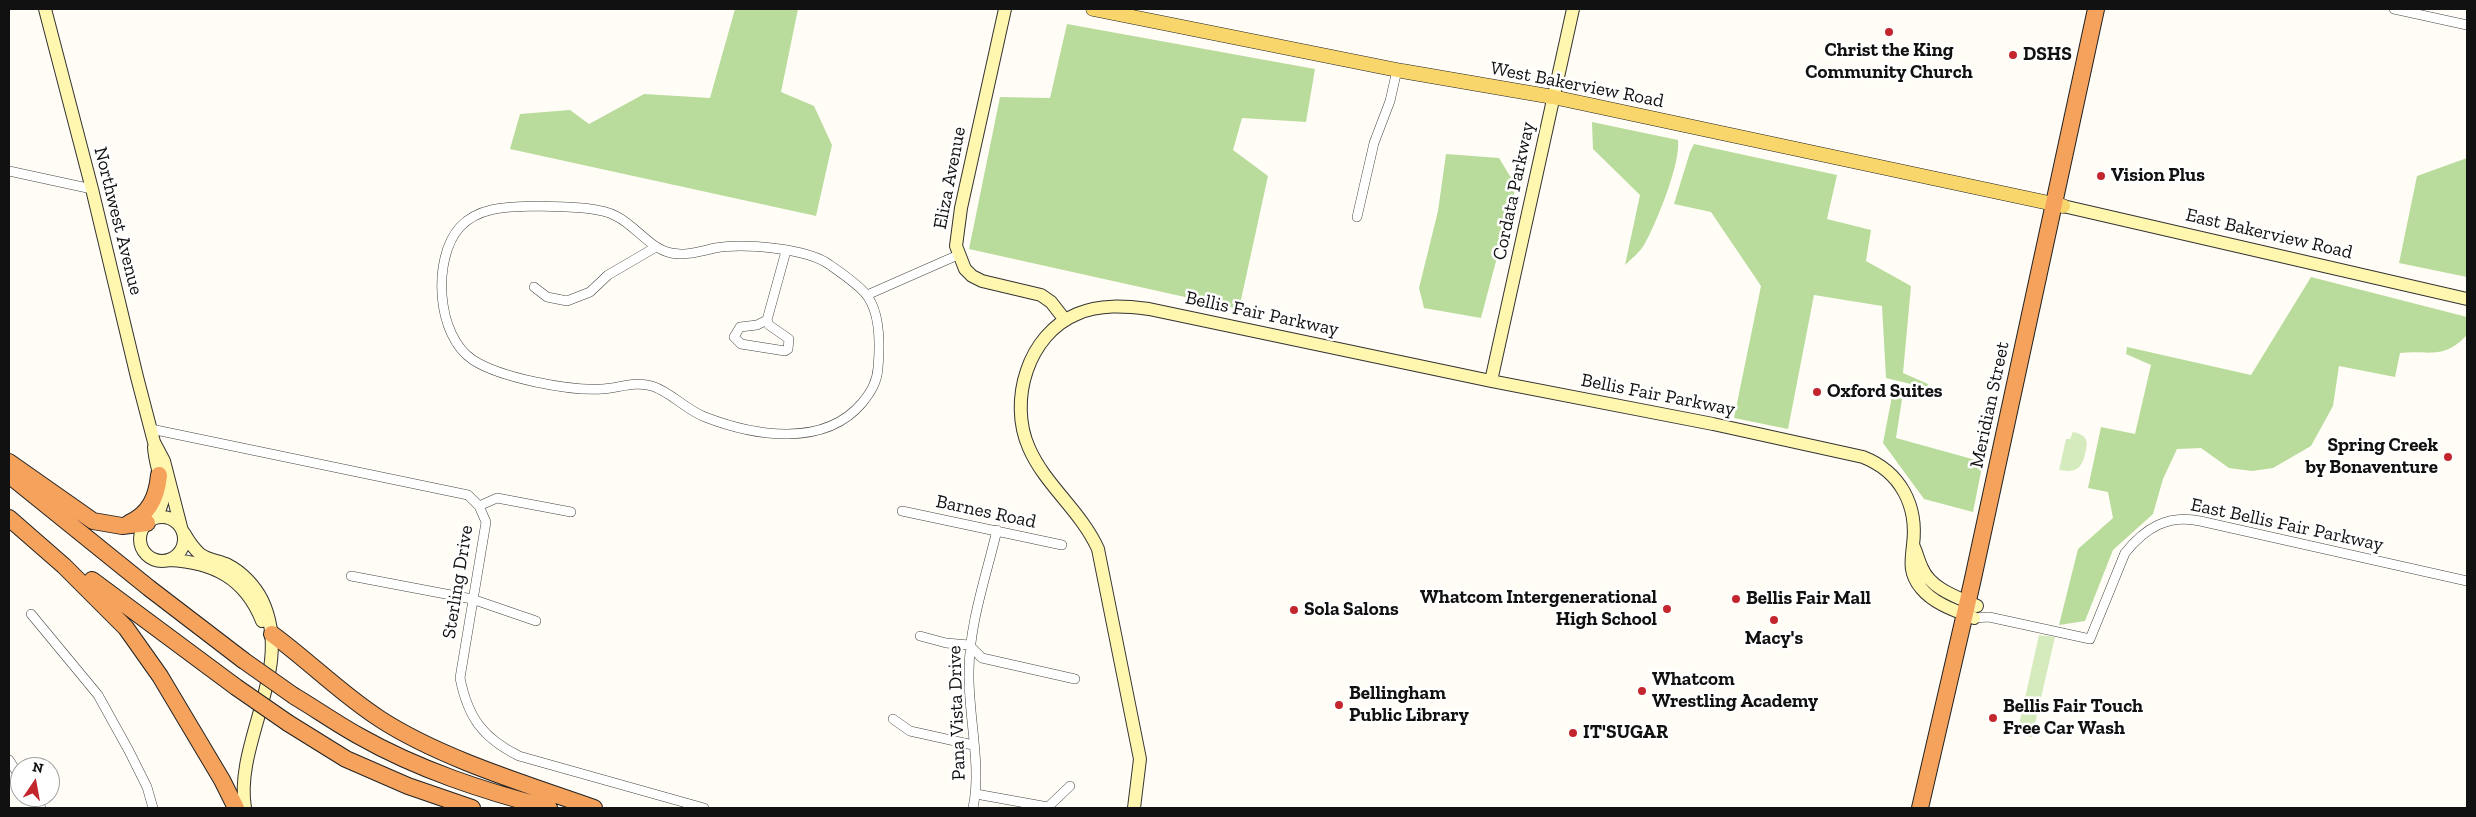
<!DOCTYPE html>
<html>
<head>
<meta charset="utf-8">
<style>
	body { margin:0 }
	#map { position:relative; width:2476px; height:817px; overflow:hidden; background:#fffdf5; font-family:"Zilla Slab",serif }
	canvas { display:block }
	.frame { position:absolute; inset:0; border:10px solid #111; pointer-events:none }
	.north { position:absolute; left:10px; top:757px; width:50px; height:50px; box-sizing:border-box; background:#fff; border:1px solid #a0a0a0; border-radius:50%; rotate:12deg; font-size:14px; font-weight:700; line-height:20px; text-align:center; color:#111 }
	.north::after { content:''; display:block; margin:auto; width:18px; height:22px; background:#c4262e; clip-path:polygon(50% 0,100% 100%,50% 72%,0 100%) }
</style>
</head>
<body>
<div id="map">
<canvas width="2476" height="817"></canvas>
<div class="frame"></div>
<div class="north">N</div>
</div>
<script>
const ctx = document.querySelector('canvas').getContext('2d');
ctx.lineJoin = 'round';
function paint(path, color) {
  ctx.fillStyle = color;
  ctx.fill(path, 'evenodd');
}
function stroke(path, color, width, dash) {
  ctx.strokeStyle = color;
  ctx.lineWidth = width;
  ctx.lineCap = dash ? 'butt' : 'round';
  ctx.setLineDash(dash || []);
  ctx.stroke(path);
}
function label(font, color, halo, rows, align = 'center') {
  ctx.font = font + ' "Zilla Slab",serif';
  ctx.lineWidth = 5;
  ctx.setLineDash([]);
  ctx.textBaseline = 'middle';
  ctx.strokeStyle = halo;
  ctx.fillStyle = color;
  for (const [text, x, y, turn = 0] of rows) {
    ctx.save();
    ctx.translate(x, y);
    ctx.rotate((+turn || 0) * Math.PI / 180);
    ctx.textAlign = isNaN(turn) ? turn : align;
    if (halo) ctx.strokeText(text, 0, 0);
    ctx.fillText(text, 0, 0);
    ctx.restore();
  }
}
paint(new Path2D(`
	M 2073,432 C 2087,435 2089,441 2085,454 C 2084,459 2082,465 2078,468 C 2073,472 2065,471 2059,470 L 2066,439 L 2070,439 Z
	M 2039,635 L 2055,637 L 2032,737 L 2017,734 Z`), '#d5ebbd');
paint(new Path2D(`
	M 735,9 L 798,9 L 781,92 L 814,106 L 832,145 L 816,216 L 510,149 L 520,114 L 570,110 L 589,124 L 644,94 L 710,98 Z
	M 1067,24 L 1315,69 L 1306,122 L 1242,118 L 1233,150 L 1268,176 L 1239,309 L 969,249 L 1000,97 L 1050,98 Z
	M 1592,122 L 1678,140 C 1681,163 1656,224 1644,245 C 1640,252 1631,259 1625,265 L 1640,195 L 1593,149 Z
	M 1694,144 L 1837,175 L 1827,219 L 1871,230 L 1866,261 L 1911,286 L 1903,373 L 1928,384 L 1927,388 L 1886,378 L 1882,306 L 1814,295 L 1788,429 L 1734,418 L 1761,286 L 1711,212 L 1674,204 L 1690,152 Z
	M 1446,154 L 1499,158 L 1516,186 L 1481,318 L 1424,308 L 1419,288 L 1438,211 Z
	M 2467,158 L 2467,277 L 2399,263 L 2417,176 Z
	M 2311,277 L 2467,317 L 2466,336 C 2443,360 2429,350 2400,353 L 2395,377 L 2339,366 L 2333,406 L 2311,446 L 2273,468 L 2252,471 L 2229,468 L 2201,448 L 2177,449 L 2163,479 L 2153,514 L 2113,550 L 2085,621 L 2059,625 L 2078,549 L 2113,518 L 2108,492 L 2088,488 L 2101,427 L 2135,434 L 2151,365 L 2126,354 L 2127,347 L 2251,375 Z
	M 1892,396 L 1902,399 L 1896,438 L 1983,462 L 1973,512 L 1924,499 L 1883,443 Z`), '#b9dc9c');
const street = new Path2D(`
	M 2394,9 L 2467,25
	M 9,171 L 92,189
	M 539,206 C 560,207 597,206 616,216 C 636,226 649,248 671,253 C 686,256 701,251 715,248 C 743,243 807,248 830,265 C 840,272 862,287 868,297 C 881,316 880,346 878,368 C 877,382 871,392 862,403 C 824,448 754,436 705,417 C 686,410 671,392 652,386 C 635,381 619,388 602,389 C 569,391 501,378 473,360 C 436,336 432,258 460,227 C 480,205 512,207 539,206 Z
	M 1357,217 L 1374,143 L 1390,101 L 1397,70
	M 534,287 L 547,297 L 567,301 L 590,292 L 608,275 L 656,247
	M 867,295 L 958,255
	M 767,320 L 769,325 L 789,339 L 788,349 L 785,351 L 741,344 L 734,337 L 740,327 L 757,325 Z
	M 767,320 L 786,251
	M 151,429 L 468,495 L 479,506 L 486,522 L 460,678 C 468,718 483,738 519,756 L 704,808
	M 479,506 L 497,498 L 571,512
	M 902,511 L 1062,545
	M 351,576 L 472,599 L 536,621
	M 31,614 L 98,695 L 129,751 L 147,787 L 153,808
	M 1974,618 L 1989,617 L 2090,639 L 2125,553 C 2145,528 2168,514 2200,521 L 2467,581
	M 920,636 L 946,643 L 969,645 L 982,658 L 1075,679
	M 893,719 L 910,731 L 973,745
	M 9,760 L 20,777
	M 976,794 L 1048,807 L 1070,786
	M 33,797 L 41,808
	M 973,808 C 982,765 968,716 969,672 C 969,624 986,577 997,530`);
const secondary = new Path2D(`
	M 45,9 L 92,189 L 137,377 L 154,442 L 164,461 L 181,527
	M 1005,9 L 961,208 L 956,246 L 965,269 L 972,276 L 982,281 L 1041,295 L 1051,302 L 1065,320
	M 2063,206 L 2467,299
	M 1491,381 L 1573,9
	M140 539a22 22 0 1 1 44 0a22 22 0 1 1-44 0Z
	M 153,518 C 174,499 155,473 154,447
	M 184,533 C 188,540 193,548 200,554 C 208,560 219,561 228,565 C 242,572 255,586 262,600 C 295,668 234,742 245,808
	M 1913,545 C 1917,553 1918,560 1922,568 C 1931,589 1957,597 1977,606
	M 169,560 C 213,562 245,578 262,621
	M 1134,808 L 1140,759 L 1098,549 C 1081,511 1045,485 1029,448 C 1008,401 1028,334 1077,314 C 1100,304 1125,306 1149,309 L 1491,381 L 1713,424 L 1863,457 C 1901,472 1918,506 1913,545 C 1911,562 1909,574 1921,588 C 1934,604 1956,611 1974,618`);
const primary = new Path2D(`
	M 1093,9 L 1402,71 L 1553,97 L 2063,206`);
const highway = new Path2D(`
	M 9,462 L 93,521 L 122,526 L 147,523
	M 9,475 L 149,588 L 243,660
	M 9,518 L 64,566 L 126,628 L 160,676 L 222,780 L 236,808
	M 129,523 C 150,514 157,496 159,475
	M 92,580 L 236,687
	M 272,634 C 309,661 341,694 380,719 C 440,758 526,784 594,808
	M 294,696 C 316,709 337,724 359,736 C 419,770 484,791 549,808
	M 288,723 L 346,759 L 408,786 L 472,808
	M 1920,808 L 1972,583 L 2096,9`);
stroke(street, '#444', 10);
stroke(secondary, '#333', 14);
stroke(primary, '#222', 15);
stroke(highway, '#222', 18);
stroke(street, '#fff', 9);
stroke(secondary, '#fff6b0', 12);
stroke(primary, '#f9d66b', 14);
stroke(highway, '#f5a25d', 16);
const highwayBridge = new Path2D(`
	M 243,660 L 294,696
	M 236,687 L 288,723`);
stroke(highwayBridge, '#222', 18, []);
stroke(highwayBridge, '#f5a25d', 16);
for (const [x, y, r, color] of [
	[1889,32,5,"#c4262e"],
	[2013,55,5,"#c4262e"],
	[2101,176,5,"#c4262e"],
	[1817,392,5,"#c4262e"],
	[2448,457,5,"#c4262e"],
	[1736,599,5,"#c4262e"],
	[1667,609,5,"#c4262e"],
	[1294,610,5,"#c4262e"],
	[1774,620,5,"#c4262e"],
	[1642,691,5,"#c4262e"],
	[1339,705,5,"#c4262e"],
	[1993,718,5,"#c4262e"],
	[1573,733,5,"#c4262e"]
]) {
  const dot = new Path2D();
  dot.arc(x, y, r, 0, 2 * Math.PI);
  ctx.fillStyle = color;
  ctx.fill(dot);
  stroke(dot, '#fff', 2);
}
label('bold 19px', '#111', '#fff', [
	["Christ the King",1889,51,"center"],
	["Community Church",1889,73,"center"],
	["DSHS",2023,55],
	["Vision Plus",2111,176],
	["Oxford Suites",1827,392],
	["Spring Creek",2438,446,"right"],
	["by Bonaventure",2438,468,"right"],
	["Whatcom Intergenerational",1657,598,"right"],
	["High School",1657,620,"right"],
	["Bellis Fair Mall",1746,599],
	["Sola Salons",1304,610],
	["Macy's",1774,639,"center"],
	["Whatcom",1652,680],
	["Wrestling Academy",1652,702],
	["Bellingham",1349,694],
	["Public Library",1349,716],
	["Bellis Fair Touch",2003,707],
	["Free Car Wash",2003,729],
	["IT'SUGAR",1583,733]
], 'left');
label('19px', '#111', '#fff', [
	["West Bakerview Road",1577,85,11],
	["Eliza Avenue",950,178,-79],
	["Cordata Parkway",1514,191,-78],
	["Northwest Avenue",118,221,76],
	["East Bakerview Road",2269,234,13],
	["Bellis Fair Parkway",1262,314,12],
	["Bellis Fair Parkway",1658,395,11],
	["Meridian Street",1990,405,-78],
	["Barnes Road",986,512,12],
	["East Bellis Fair Parkway",2287,525,12],
	["Sterling Drive",458,582,-81],
	["Pana Vista Drive",957,713,-92]
]);
</script>
</body>
</html>
